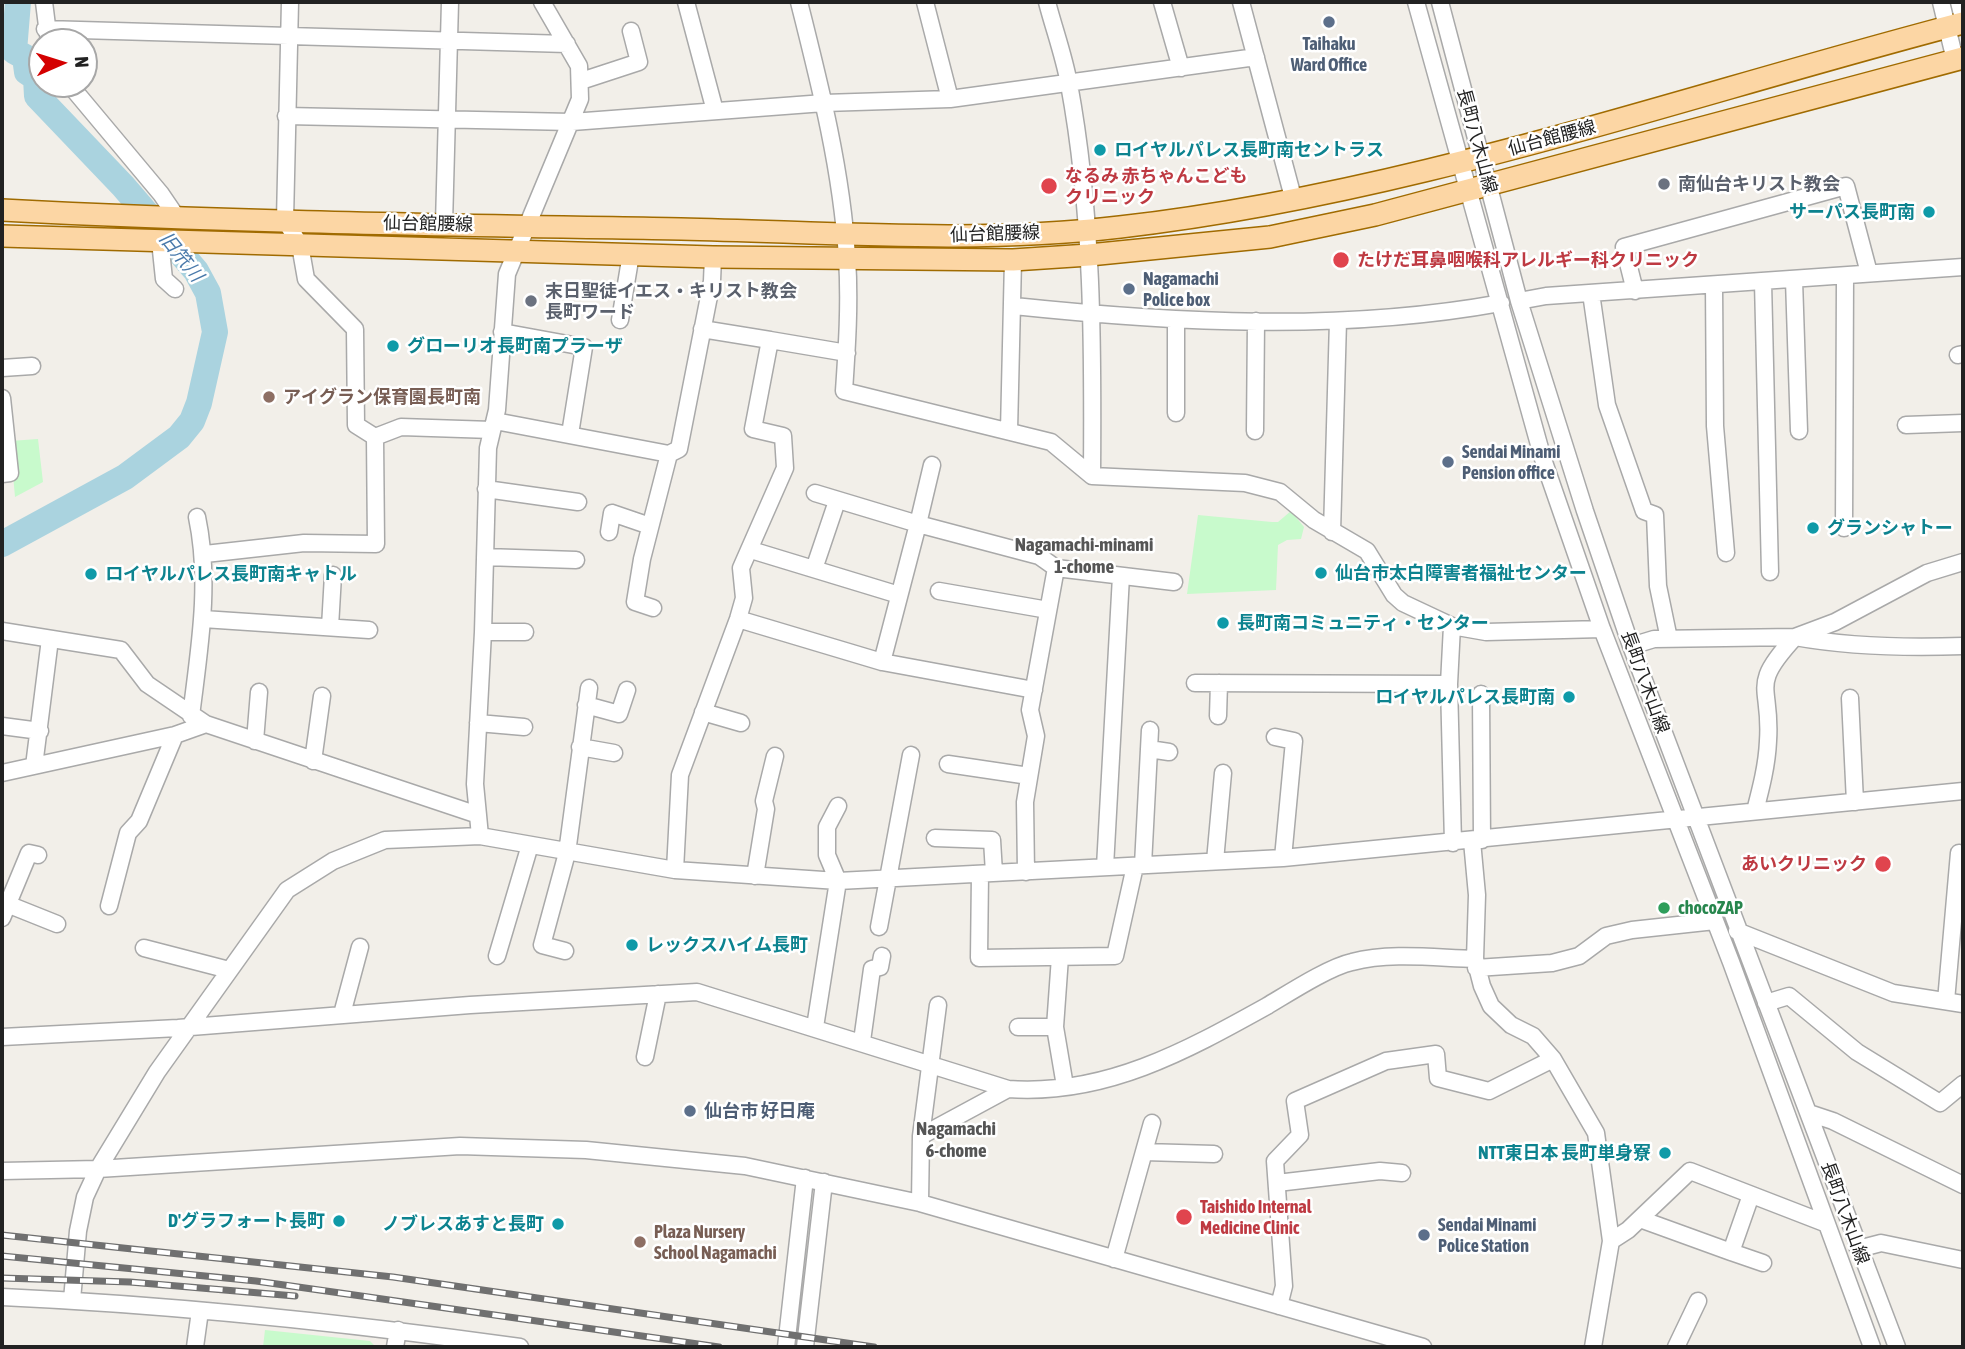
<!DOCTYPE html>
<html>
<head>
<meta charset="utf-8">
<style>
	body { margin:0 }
	#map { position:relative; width:1965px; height:1349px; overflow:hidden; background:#f2efe9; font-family:"Asap Condensed",sans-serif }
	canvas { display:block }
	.frame { position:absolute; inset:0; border:4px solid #222; pointer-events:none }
	.north { position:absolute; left:28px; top:28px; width:70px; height:70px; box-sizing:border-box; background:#fff; border:2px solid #a7a7a7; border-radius:50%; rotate:87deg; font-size:19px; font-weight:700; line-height:28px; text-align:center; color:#222 }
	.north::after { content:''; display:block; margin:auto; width:24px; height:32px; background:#d40000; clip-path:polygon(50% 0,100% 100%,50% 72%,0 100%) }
</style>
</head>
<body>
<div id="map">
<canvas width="1965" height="1349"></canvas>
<div class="frame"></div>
<div class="north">N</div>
</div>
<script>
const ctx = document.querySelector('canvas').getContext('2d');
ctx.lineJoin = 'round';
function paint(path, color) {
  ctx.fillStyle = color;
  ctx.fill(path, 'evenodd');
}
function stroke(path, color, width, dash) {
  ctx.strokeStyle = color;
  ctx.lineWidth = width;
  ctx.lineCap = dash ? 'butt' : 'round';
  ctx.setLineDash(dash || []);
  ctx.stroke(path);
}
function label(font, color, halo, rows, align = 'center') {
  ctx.font = font + ' "Asap Condensed","Noto Sans JP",sans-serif';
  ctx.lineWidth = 5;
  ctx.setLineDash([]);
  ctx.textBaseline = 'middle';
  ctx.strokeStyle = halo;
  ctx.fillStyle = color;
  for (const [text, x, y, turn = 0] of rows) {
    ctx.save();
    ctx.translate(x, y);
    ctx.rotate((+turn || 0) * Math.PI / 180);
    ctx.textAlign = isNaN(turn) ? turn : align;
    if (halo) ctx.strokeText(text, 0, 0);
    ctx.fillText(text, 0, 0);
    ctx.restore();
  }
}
paint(new Path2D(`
	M 38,439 L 43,482 L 15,497 L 10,441 Z
	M 1291,511 L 1304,527 L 1301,539 L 1287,540 L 1278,545 L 1276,590 L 1187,594 L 1198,515 L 1272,522 L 1278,522 Z
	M 265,1330 L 370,1341 L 376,1347 L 263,1347 Z`), '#c8facc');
stroke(new Path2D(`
	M 2,544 L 125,477 L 179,437 L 192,421 L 199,403 L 215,332 L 208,293 L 196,271 L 123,186 L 37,96 L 36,78 L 27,72 L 25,57 L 14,51 L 18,2`), '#aad3df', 26);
const minor = new Path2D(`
	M 44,2 L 49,42
	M 290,2 L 285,220 L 300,245 L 306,279 L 355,329 L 356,425 L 375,437 L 401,427 L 492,430
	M 686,2 L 715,111
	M 799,2 C 820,85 842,172 847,258 C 850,302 847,347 844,391 L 1051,442 L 1092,476 L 1245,483 L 1280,492 L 1314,520 L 1367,551 L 1394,595 L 1403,603 L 1452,626 L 1486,632 L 1602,629
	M 925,2 L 950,99
	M 1047,2 C 1054,29 1064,56 1069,84 C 1093,213 1093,345 1092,476
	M 1162,2 L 1181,68
	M 1241,2 L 1294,201
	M 1416,2 L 1543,459 L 1602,629 L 1731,962 L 1872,1347
	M 1440,2 L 1519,301 L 1585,511 L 1631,646 L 1897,1347
	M 1941,2 L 1955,60
	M 1959,2 L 1963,18
	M 45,29 L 567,44
	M 581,81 L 639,62 L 631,31
	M 69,84 L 161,194 L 176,216
	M 286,116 L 572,122 L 824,103 L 950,99 L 1256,57
	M 444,224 L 450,2
	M 160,241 L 164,279 L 175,289
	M 1794,280 L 1799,431
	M 1763,282 L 1770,572
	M 1714,285 L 1715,426 L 1726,553
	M 1635,291 L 1624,247 L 1846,186 L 1869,273
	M 1591,293 L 1607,405 L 1644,511 L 1655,515 L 1658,586 L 1669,639
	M 1519,301 L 1546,296 L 1963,267
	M 1014,306 C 1176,323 1341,332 1501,303
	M 620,320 L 631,254
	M 702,329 L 770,340
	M 502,332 L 584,347 L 570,434
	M 1958,355 L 1963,354
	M 2,368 L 32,366
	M 2,398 L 10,473 L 2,474
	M 1176,413 L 1176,320
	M 495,421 L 669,454 L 679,449 L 712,281 L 713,257
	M 1906,425 L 1963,423
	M 1009,431 L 1013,260
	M 1255,431 L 1256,321
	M 486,489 L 578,502
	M 815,493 L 918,524 L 932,465
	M 1844,528 L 1845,277
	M 609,532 L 612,513 L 650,526
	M 1332,532 L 1338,321
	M 751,550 L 899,595
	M 205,554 L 304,543 L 376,544 L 375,437
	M 485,557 L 576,560
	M 814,569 L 837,501
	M 939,591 L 1048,610
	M 653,608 L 635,602 L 642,559 L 669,454
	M 203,619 L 369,630
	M 738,619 L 882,662 L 1034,690
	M 1452,626 L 1449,684 L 1453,843
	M 330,627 L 333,575
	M 2,631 L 121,650 L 147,684 L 206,724 L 478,815
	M 483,632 L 525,632
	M 1631,646 L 1654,639 L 1795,637 L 1835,622 L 1927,573 L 1963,562
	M 882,662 L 918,524 L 1039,556 L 1056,568 L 1174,582
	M 1195,683 L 1449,684
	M 1481,694 L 1482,840
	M 1850,698 L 1855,802
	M 586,705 L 619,714 L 627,690
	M 703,712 L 741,723
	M 191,716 C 199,650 211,583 197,517
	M 1218,716 L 1219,683
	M 478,723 L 524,727
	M 2,726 L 40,731
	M 1275,737 L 1294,741 L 1283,858
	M 255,741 L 259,692
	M 580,747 L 614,753
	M 1149,749 L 1169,752
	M 313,761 L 322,696
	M 948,764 L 1029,776
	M 34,766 L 50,639
	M 2,773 L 175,735 L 206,724
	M 1755,811 C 1761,788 1767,765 1768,741 C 1772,684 1748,688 1795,637 C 1851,647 1907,648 1963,646
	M 480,836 L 475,784 L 483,632 L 488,448 L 497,410 L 507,274 L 580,99 L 579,66 L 542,2
	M 935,838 L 992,840 L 994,873
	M 1472,841 L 1477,895 L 1475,959 L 1482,986 L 1491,1006 L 1511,1025 L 1533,1036 L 1553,1059 L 1596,1133 L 1611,1241 L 1593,1347
	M 1215,861 L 1223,773
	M 1143,865 L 1150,730
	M 1105,867 L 1121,576
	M 675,870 L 680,775 L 738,619 L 744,598 L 741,568 L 785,468 L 783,436 L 753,429 L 770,340 L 847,353
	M 1026,872 L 1025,802 L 1036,736 L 1030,710 L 1056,568
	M 980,874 L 979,958 L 1115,956 L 1135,866
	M 755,876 L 766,809 L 764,801 L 775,756
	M 7,904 L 57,924
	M 109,906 L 128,833 L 139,821 L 175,735
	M 2,918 L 29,853 L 38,855
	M 879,927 L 911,755
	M 1737,931 L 1893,993 L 1963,1004
	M 144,948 L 229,970
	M 565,951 L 542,945 L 567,853 L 589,688
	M 497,956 L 530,845
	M 1060,957 L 1055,1027 L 1065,1086
	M 1476,968 L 1552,963 L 1579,956 L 1606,936 L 1632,930 L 1715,921
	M 1946,1001 L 1959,853
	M 1766,1003 L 1789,996 L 1857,1052 L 1940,1103 L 1963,1084
	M 342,1014 L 360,947
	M 815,1027 L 838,881 L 827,855 L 827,827 L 838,806
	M 1018,1027 L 1055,1027
	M 2,1037 L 178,1028 L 470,1005 L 697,992 L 1008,1089 C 1105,1096 1186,1051 1267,1006 C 1289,993 1329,967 1352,962 C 1391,952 1435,958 1475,959
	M 862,1041 L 872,969 L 880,967 L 882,956
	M 645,1057 L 658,994
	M 1809,1113 L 1833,1121 L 1963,1185
	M 921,1136 L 1008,1089
	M 1144,1152 L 1214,1154
	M 2,1171 L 98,1169 L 460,1146 L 586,1150 L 745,1166 L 920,1203 L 1423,1347
	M 1277,1183 L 1380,1171 L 1402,1173
	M 920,1203 L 921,1136 L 938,1005
	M 1640,1219 L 1731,1252 L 1751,1195
	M 1611,1241 L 1628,1230 L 1690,1171 L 1827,1224
	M 1858,1249 L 1881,1243 L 1963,1260
	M 1731,1252 L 1763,1263
	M 1114,1259 L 1152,1123
	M 2,1297 C 175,1305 348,1323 520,1347
	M 72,1300 L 78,1231 L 85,1197 L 98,1169 L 157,1072 L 287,890 L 333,861 L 385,840 L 480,836 L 675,870 L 838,881 L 1283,858 L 1963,791
	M 1279,1306 L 1284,1286 L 1275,1161 L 1300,1135 L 1295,1101 L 1386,1061 L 1436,1054 L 1438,1078 L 1489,1091 L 1553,1059
	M 195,1347 L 200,1311
	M 395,1347 L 398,1330
	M 786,1347 L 805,1178
	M 805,1347 L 824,1182
	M 1676,1347 L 1698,1301`);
const major = new Path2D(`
	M 2,210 C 228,222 455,225 681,229 C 826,232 975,244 1120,227 C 1409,194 1683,96 1963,23
	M 2,236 L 713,257 L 1013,260 L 1089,255 L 1270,237 L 1375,215 L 1963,58`);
stroke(minor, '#a9a9a9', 19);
stroke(major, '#a06b00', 24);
stroke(minor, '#fff', 16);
stroke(major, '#fcd6a4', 21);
const rail = new Path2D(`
	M 2,1235 L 393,1277 L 874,1347
	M 2,1256 L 256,1281 L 719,1347
	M 2,1278 L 130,1282 L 295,1296`);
stroke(rail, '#707070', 7);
stroke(rail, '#fff', 4.5, [13]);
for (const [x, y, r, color] of [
	[1329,22,7,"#5c6f8a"],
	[1100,150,7,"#0f9aa8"],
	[1664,184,7,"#6b7280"],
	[1049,186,9,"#e0444e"],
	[1929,212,7,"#0f9aa8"],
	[1341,260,9,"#e0444e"],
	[1129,289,7,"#5c6f8a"],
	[531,301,7,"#6b7280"],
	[393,346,7,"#0f9aa8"],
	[269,397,7,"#8d6e63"],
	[1448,462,7,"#5c6f8a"],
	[1813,528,7,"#0f9aa8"],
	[1321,573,7,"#0f9aa8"],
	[91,574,7,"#0f9aa8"],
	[1223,623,7,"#0f9aa8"],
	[1569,697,7,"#0f9aa8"],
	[1883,864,9,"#e0444e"],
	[1664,908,7,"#2e9e5b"],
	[632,945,7,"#0f9aa8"],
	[690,1111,7,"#5c6f8a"],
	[1665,1153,7,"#0f9aa8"],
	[1184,1217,9,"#e0444e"],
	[339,1221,7,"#0f9aa8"],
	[558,1224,7,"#0f9aa8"],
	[1424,1235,7,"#5c6f8a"],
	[640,1242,7,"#8d6e63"]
]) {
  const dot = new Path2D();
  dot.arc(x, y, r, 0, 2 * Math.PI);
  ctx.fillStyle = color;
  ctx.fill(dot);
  stroke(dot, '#fff', 2.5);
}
label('bold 18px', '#4e5e75', '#fff', [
	["Taihaku",1329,44,"center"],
	["Ward Office",1329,65,"center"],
	["Nagamachi",1143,279],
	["Police box",1143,300],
	["Sendai Minami",1462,452],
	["Pension office",1462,473],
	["仙台市 好日庵",704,1111],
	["Sendai Minami",1438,1225],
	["Police Station",1438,1246]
], 'left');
label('18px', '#222', '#fff', [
	["仙台館腰線",1552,138,-15],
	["長町八木山線",1477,141,75],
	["仙台館腰線",428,224,1],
	["仙台館腰線",995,234,-2],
	["長町八木山線",1645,682,70],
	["長町八木山線",1845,1213,70]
]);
label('bold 18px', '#0d838f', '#fff', [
	["ロイヤルパレス長町南セントラス",1114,150],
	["サーパス長町南",1915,212,"right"],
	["グローリオ長町南プラーザ",407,346],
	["グランシャトー",1827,528],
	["仙台市太白障害者福祉センター",1335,573],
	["ロイヤルパレス長町南キャトル",105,574],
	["長町南コミュニティ・センター",1237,623],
	["ロイヤルパレス長町南",1555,697,"right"],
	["レックスハイム長町",646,945],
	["NTT東日本 長町単身寮",1651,1153,"right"],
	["D'グラフォート長町",325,1221,"right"],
	["ノブレスあすと長町",544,1224,"right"]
], 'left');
label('bold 18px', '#be3a42', '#fff', [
	["なるみ 赤ちゃんこども",1065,176],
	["クリニック",1065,197],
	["たけだ耳鼻咽喉科アレルギー科クリニック",1357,260],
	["あいクリニック",1867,864,"right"],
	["Taishido Internal",1200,1207],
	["Medicine Clinic",1200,1228]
], 'left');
label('bold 18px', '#5b616d', '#fff', [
	["南仙台キリスト教会",1678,184],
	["末日聖徒イエス・キリスト教会",545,291],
	["長町ワード",545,312]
], 'left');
label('bold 18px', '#785e54', '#fff', [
	["アイグラン保育園長町南",283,397],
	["Plaza Nursery",654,1232],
	["School Nagamachi",654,1253]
], 'left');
label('bold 18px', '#27864d', '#fff', [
	["chocoZAP",1678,908]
], 'left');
label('italic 19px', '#4a7aab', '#fff', [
	["旧笊川",181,257,51]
]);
label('bold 19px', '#555', '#fff', [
	["Nagamachi-minami",1084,545],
	["1-chome",1084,567],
	["Nagamachi",956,1129],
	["6-chome",956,1151]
]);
</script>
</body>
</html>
